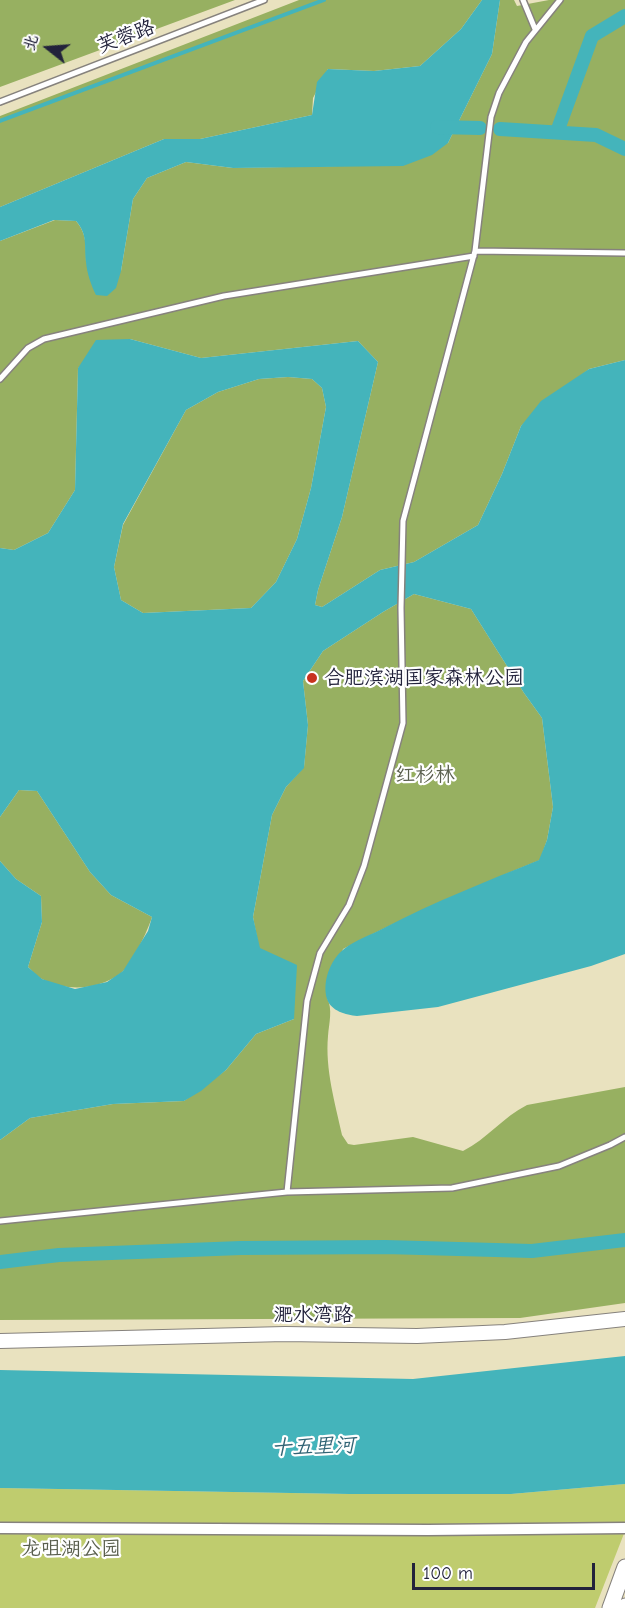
<!DOCTYPE html>
<html>
<head>
<meta charset="utf-8">
<style>
	body { margin:0 }
	#map { position:relative; width:625px; height:1608px; overflow:hidden; background:#e9e2bf; font-family:"Comic Neue","LXGW WenKai TC",sans-serif }
	canvas { display:block }
	.north { position:absolute; left:18px; top:18px; width:60px; height:60px; -webkit-text-stroke:4px #fff; paint-order:stroke; rotate:287deg; font-size:16px; font-weight:700; line-height:24px; text-align:center; color:#22223b }
	.north::after { content:''; display:block; margin:auto; width:21px; height:27px; background:#22223b; clip-path:polygon(50% 0,100% 100%,50% 72%,0 100%) }
	.scale { position:absolute; left:412px; top:1563px; width:183px; height:27px; box-sizing:border-box; border:3px solid #22223b; border-top:0; padding-left:8px; font-size:18px; line-height:21px; white-space:nowrap; color:#22223b; -webkit-text-stroke:4px #fff; paint-order:stroke }
</style>
</head>
<body>
<div id="map">
<canvas width="625" height="1608"></canvas>
<div class="north">北</div>
<div class="scale">100 m</div>
</div>
<script>
const ctx = document.querySelector('canvas').getContext('2d');
ctx.lineJoin = 'round';
function paint(path, color) {
  ctx.fillStyle = color;
  ctx.fill(path, 'evenodd');
}
function stroke(path, color, width, dash) {
  ctx.strokeStyle = color;
  ctx.lineWidth = width;
  ctx.lineCap = dash ? 'butt' : 'round';
  ctx.setLineDash(dash || []);
  ctx.stroke(path);
}
function label(font, color, halo, rows, align = 'center') {
  ctx.font = font + ' "Comic Neue","LXGW WenKai TC",sans-serif';
  ctx.lineWidth = 4.5;
  ctx.setLineDash([]);
  ctx.textBaseline = 'middle';
  ctx.strokeStyle = halo;
  ctx.fillStyle = color;
  for (const [text, x, y, turn = 0] of rows) {
    ctx.save();
    ctx.translate(x, y);
    ctx.rotate((+turn || 0) * Math.PI / 180);
    ctx.textAlign = isNaN(turn) ? turn : align;
    if (halo) ctx.strokeText(text, 0, 0);
    ctx.fillText(text, 0, 0);
    ctx.restore();
  }
}
paint(new Path2D(`
	M 625,1484 L 625,1531 L 595,1608 L 0,1608 L 0,1488 L 349,1494 L 511,1494 Z`), '#bfcc6e');
paint(new Path2D(`
	M 0,0 L 235,0 L 0,87 Z
	M 299,0 L 482,0 L 461,29 L 420,66 L 374,71 L 328,69 L 313,98 L 312,115 L 200,139 L 164,139 L 0,207 L 0,116 Z
	M 500,0 L 514,0 L 517,6 L 549,0 L 625,0 L 625,360 L 589,369 L 521,426 L 502,474 L 478,525 L 414,562 L 380,570 L 322,607 L 315,605 L 318,590 L 342,517 L 378,362 L 358,341 L 201,358 L 130,339 L 78,368 L 75,490 L 48,533 L 14,550 L 0,548 L 0,241 L 55,220 L 76,221 C 87,234 86,246 86,262 L 121,271 L 133,199 L 147,178 L 186,162 L 233,168 L 339,166 L 448,143 L 492,54 Z
	M 288,377 L 312,379 L 322,388 L 326,407 L 311,488 L 297,539 L 276,582 L 251,608 L 143,613 L 121,600 L 114,567 L 123,525 L 186,410 L 218,392 L 259,379 Z
	M 414,594 L 471,609 L 524,693 L 542,718 L 553,807 L 547,840 L 540,860 C 473,887 407,916 343,949 L 327,998 C 333,1009 329,1023 328,1036 C 325,1069 335,1103 342,1135 L 348,1144 L 354,1145 L 413,1137 L 463,1151 C 487,1139 503,1117 527,1105 L 625,1087 L 625,1303 L 520,1318 L 0,1320 L 0,1140 L 30,1118 L 113,1104 L 184,1101 L 226,1070 L 256,1034 L 294,1019 L 259,948 L 253,917 L 272,815 L 286,787 L 304,767 L 308,725 L 303,681 L 323,651 L 383,612 Z
	M 19,790 L 37,791 L 90,872 L 111,895 L 152,917 C 148,930 132,965 121,973 C 99,990 67,992 42,979 C 37,977 33,971 28,967 L 42,922 L 41,896 L 16,879 L 0,861 L 0,817 Z`), '#97b061');
paint(new Path2D(`
	M 482,0 L 500,0 L 492,54 L 448,143 L 432,155 L 403,166 L 233,168 L 186,162 L 147,178 L 133,199 L 121,271 L 116,288 L 107,296 L 96,295 C 91,285 87,273 86,262 C 84,245 88,235 76,221 L 54,220 L 0,241 L 0,207 L 164,139 L 200,139 L 312,115 L 317,82 L 328,69 L 374,71 L 420,66 L 461,29 Z
	M 130,339 L 201,358 L 358,341 L 378,362 L 342,517 L 318,590 L 315,605 L 322,607 L 380,570 L 414,562 L 478,525 L 502,474 L 521,426 L 541,401 L 589,369 L 625,360 L 625,954 L 591,966 L 438,1007 L 357,1016 C 346,1015 331,1011 327,999 C 322,982 330,960 344,949 C 355,940 371,935 384,928 C 434,902 487,881 539,860 L 547,840 L 553,807 L 542,718 L 524,693 L 471,609 L 414,594 L 383,612 L 323,651 L 303,681 L 308,725 L 304,768 L 286,787 L 272,815 L 253,917 L 260,948 L 297,965 L 294,1019 L 256,1034 L 226,1070 L 201,1091 L 184,1101 L 113,1104 L 30,1118 L 0,1140 L 0,861 L 16,879 L 41,896 L 42,922 L 28,967 L 42,979 L 75,989 L 107,982 L 123,971 L 148,931 L 152,917 L 111,895 L 90,872 L 37,791 L 19,790 L 0,817 L 0,548 L 14,550 L 48,533 L 75,490 L 78,368 L 96,340 ZM 288,377 L 312,379 L 322,388 L 326,407 L 311,488 L 297,539 L 276,582 L 251,608 L 143,613 L 121,600 L 114,567 L 123,524 L 186,410 L 218,392 L 259,379 Z
	M 625,1356 L 625,1484 L 511,1494 L 349,1494 L 0,1488 L 0,1370 L 413,1379 Z`), '#44b4bb');
stroke(new Path2D(`
	M 0,121 L 324,0`), '#44b4bb', 4);
stroke(new Path2D(`
	M 437,127 L 480,128
	M 500,129 L 596,135 L 625,149
	M 557,132 L 592,36 L 625,16
	M 0,1262 L 59,1255 L 241,1248 L 385,1247 L 532,1251 L 625,1240`), '#44b4bb', 14);
const lane = new Path2D(`
	M 523,0 L 535,29
	M 560,0 L 526,42 L 499,93 L 491,117 L 475,251 L 403,521 L 401,608 L 403,723 L 364,866 L 349,905 L 320,953 L 307,1001 L 287,1192 L 452,1188 L 559,1166 L 610,1145 L 625,1137
	M 0,102 L 264,0
	M 475,251 L 625,253
	M 0,379 L 28,348 L 44,339 L 224,296 L 474,256
	M 0,1221 L 287,1192`);
const street = new Path2D(`
	M 0,1528 L 428,1530 L 625,1528`);
const secondary = new Path2D(`
	M 0,1341 L 285,1334 L 417,1336 L 505,1332 L 625,1319`);
const primary = new Path2D(`
	M 610,1608 L 625,1567
	M 624,1608 L 625,1606`);
stroke(lane, '#86827d', 8);
stroke(street, '#86827d', 13);
stroke(secondary, '#86827d', 16);
stroke(primary, '#86827d', 17);
stroke(lane, '#fff', 5);
stroke(street, '#fff', 10);
stroke(secondary, '#fff', 14);
stroke(primary, '#fff', 15);
for (const [x, y, r, color] of [
	[312,678,6,"#c8321e"]
]) {
  const dot = new Path2D();
  dot.arc(x, y, r, 0, 2 * Math.PI);
  ctx.fillStyle = color;
  ctx.fill(dot);
  stroke(dot, '#fff', 2);
}
label('20px', '#22223b', '#fff', [
	["芙蓉路",126,37,-21],
	["淝水湾路",313,1315]
]);
label('20px', '#22223b', '#fff', [
	["合肥滨湖国家森林公园",324,678]
], 'left');
label('20px', '#595e4d', '#fff', [
	["红杉林",425,775],
	["龙咀湖公园",71,1549]
]);
label('italic 21px', '#316475', '#fff', [
	["十五里河",313,1447,-2]
]);
</script>
</body>
</html>
